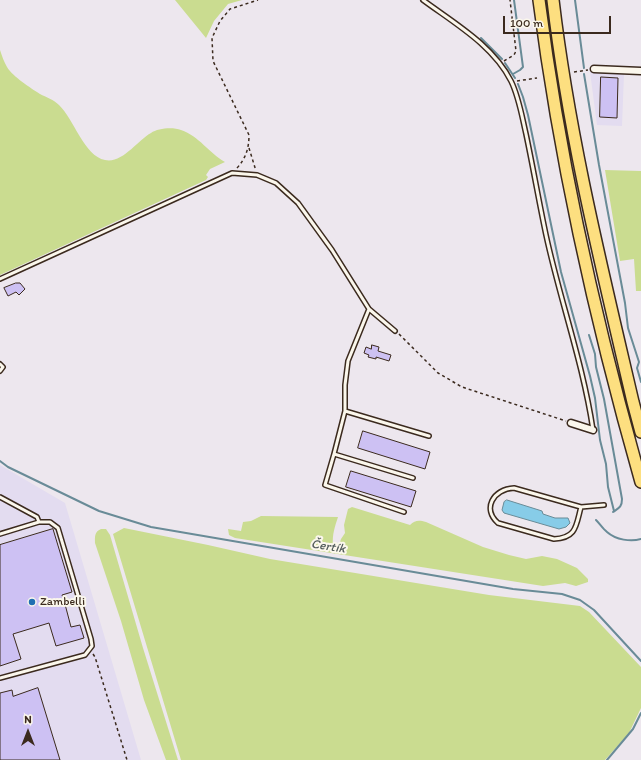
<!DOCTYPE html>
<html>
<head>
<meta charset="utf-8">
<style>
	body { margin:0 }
	#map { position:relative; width:641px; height:760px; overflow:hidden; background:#ede7ee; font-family:Itim,sans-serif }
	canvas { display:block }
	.north { position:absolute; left:8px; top:712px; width:40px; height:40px; -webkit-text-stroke:3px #fbf7ec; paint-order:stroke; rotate:0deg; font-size:11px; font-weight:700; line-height:16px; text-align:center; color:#3b2a1e }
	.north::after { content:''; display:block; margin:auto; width:14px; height:18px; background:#3b2a1e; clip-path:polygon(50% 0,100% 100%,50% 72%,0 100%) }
	.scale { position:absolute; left:503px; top:16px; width:108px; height:18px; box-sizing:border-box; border:2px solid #3b2a1e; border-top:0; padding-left:5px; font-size:12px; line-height:14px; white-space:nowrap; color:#3b2a1e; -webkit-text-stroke:3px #fbf7ec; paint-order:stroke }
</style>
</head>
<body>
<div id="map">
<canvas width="641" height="760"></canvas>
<div class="north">N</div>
<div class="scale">100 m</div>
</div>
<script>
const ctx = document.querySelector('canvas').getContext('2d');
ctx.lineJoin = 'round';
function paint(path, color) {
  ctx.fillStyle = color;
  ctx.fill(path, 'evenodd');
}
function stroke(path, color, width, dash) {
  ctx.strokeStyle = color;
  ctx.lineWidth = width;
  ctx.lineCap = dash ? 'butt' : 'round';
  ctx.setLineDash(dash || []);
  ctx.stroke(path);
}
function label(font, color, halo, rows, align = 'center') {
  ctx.font = font + ' Itim,sans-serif';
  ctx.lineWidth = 4;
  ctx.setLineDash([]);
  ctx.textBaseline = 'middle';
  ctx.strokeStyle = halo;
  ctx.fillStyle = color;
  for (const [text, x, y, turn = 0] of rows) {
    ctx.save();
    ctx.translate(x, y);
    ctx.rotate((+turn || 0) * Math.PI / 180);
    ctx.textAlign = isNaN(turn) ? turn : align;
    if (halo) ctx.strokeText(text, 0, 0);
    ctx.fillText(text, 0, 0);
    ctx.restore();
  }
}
paint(new Path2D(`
	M 590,72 L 624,74 L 622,126 L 597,125 Z
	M 0,465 L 65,503 L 141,760 L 0,760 Z`), '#e3dcf0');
paint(new Path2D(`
	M 175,0 L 242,0 L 228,4 L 214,21 L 206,38 Z
	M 0,50 C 2,56 4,62 7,67 C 13,77 31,88 40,94 C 46,97 54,100 59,105 C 74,119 84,156 105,160 C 122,164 138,140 151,133 C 158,128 173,127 181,130 C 199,136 209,153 225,162 L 210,169 L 206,175 L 208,177 L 206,180 L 0,275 Z
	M 605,170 L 641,171 L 641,291 L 636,291 L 634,259 L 620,261 Z
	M 352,507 L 410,525 C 415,520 419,520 426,522 L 483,547 L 509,555 L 526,559 L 542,556 L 557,559 L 577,568 L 588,579 L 588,582 L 576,586 L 565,583 L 543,586 L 235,538 L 229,535 L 228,529 L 241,531 L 243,522 L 251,521 L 261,516 L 338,517 C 335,526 332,535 333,545 L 336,546 L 339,545 L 341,539 L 345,533 L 344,525 L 348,509 Z
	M 124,528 L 208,545 L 270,559 L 489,595 L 580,606 L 589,612 L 641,667 L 641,708 L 629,733 L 605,760 L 181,760 L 113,534 Z
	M 101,529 L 106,529 L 110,535 L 143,648 L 178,760 L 166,760 L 144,700 L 121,621 L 95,543 C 95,537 94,532 101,529 Z`), '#cadc90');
const water = new Path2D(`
	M 507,500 L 542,511 L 543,514 L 555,518 L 568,518 L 570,523 L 566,527 L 559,529 L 504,513 L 502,510 L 504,502 Z`);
paint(water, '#87cce8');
stroke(water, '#698b97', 1);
stroke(new Path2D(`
	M 575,0 L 584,68
	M 481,38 L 502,59
	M 505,63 L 515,78
	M 513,74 L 520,70 L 523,67 L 514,0
	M 584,74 L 599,165 L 625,303 L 628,328 L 639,362 L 637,368 L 641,382
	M 518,84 L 523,97 L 528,115 L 561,272 L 590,376 L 595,398 L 600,440 L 606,464 L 608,487 L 614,511
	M 589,335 L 595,354 L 596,367 L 604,399 L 622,499 C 622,507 619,508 613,512
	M 0,461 L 8,467 L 99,511 L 151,527 L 513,589 L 562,594 L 580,600 L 594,610 L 641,661
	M 596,520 C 600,524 603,529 607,532 C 616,540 631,542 641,539
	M 607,760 L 633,729 L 641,713`), '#698b97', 2);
const building = new Path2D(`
	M 601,77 L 618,78 L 617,118 L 600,117 Z
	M 16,283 L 20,283 L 25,289 L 19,295 L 16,292 L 8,296 L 4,288 Z
	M 372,345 L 379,347 L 378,351 L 391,355 L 389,361 L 376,357 L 376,359 L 368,357 L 369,355 L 364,353 L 366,347 L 371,349 Z
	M 363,431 L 430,452 L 425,469 L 358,448 Z
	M 351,471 L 416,491 L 411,507 L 346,487 Z
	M 53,529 L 72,592 L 62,595 L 66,608 L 71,627 L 80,625 L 84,638 L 56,646 L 49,623 L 13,634 L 21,659 L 0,666 L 0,545 Z
	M 38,688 L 60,760 L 0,760 L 0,693 L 12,690 L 13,696 Z`);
paint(building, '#cdc1f3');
stroke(building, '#3b2a1e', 1);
const service = new Path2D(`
	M 423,0 C 454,23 493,45 511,81 C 519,97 522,117 526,134 C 533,167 539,202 546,235 C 560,300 583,363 593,430
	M 0,279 L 232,173 L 257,175 L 276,183 L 298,203 L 332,250 L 369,309 L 395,331
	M 0,364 L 3,367 L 0,371
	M 345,411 L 345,385 L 348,361 L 369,309
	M 334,454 L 325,485 L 404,512
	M 413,478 L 334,454 L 345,411 L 429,436
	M 0,497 L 37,517 L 39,522
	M 581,507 C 576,525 577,538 554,539 L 498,523 C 482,509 493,489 514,488 L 581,507 L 604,505
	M 0,534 L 39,522 L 50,522 L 58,528 L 91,639 L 92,646 L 85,655 L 0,678`);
const minor = new Path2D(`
	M 594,69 L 641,71
	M 571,423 L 593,430`);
const motorway = new Path2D(`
	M 539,0 C 560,163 596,324 641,482
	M 553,0 C 569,136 602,269 633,402 L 641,432`);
stroke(service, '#3b2a1e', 6);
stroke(minor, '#3b2a1e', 9);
stroke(motorway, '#3b2a1e', 14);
stroke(new Path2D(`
	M 504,61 L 514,55 L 516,51 L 510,0
	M 574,72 L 588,70
	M 517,81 L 537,78
	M 249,148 L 256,171
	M 237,168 C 246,158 249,148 249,135 L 213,61 L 212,38 L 220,21 L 230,9 L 258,0
	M 399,334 L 438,373 L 462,387 L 566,421
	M 93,654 L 95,657 L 127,760`), '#3b2a1e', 1.5, [3, 3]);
stroke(service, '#fbf7ec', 3);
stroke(minor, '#fbf7ec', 6);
stroke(motorway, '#fddf80', 11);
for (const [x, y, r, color] of [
	[32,602,4,"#1f6fb2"]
]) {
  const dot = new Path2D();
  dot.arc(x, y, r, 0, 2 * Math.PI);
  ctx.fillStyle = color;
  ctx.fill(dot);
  stroke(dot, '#fbf7ec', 1.5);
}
label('12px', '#3b2a1e', '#fbf7ec', [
	["Zambelli",40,602]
], 'left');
label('italic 13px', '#525b5b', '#fbf7ec', [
	["Čertík",328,547,9]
]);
</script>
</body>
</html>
